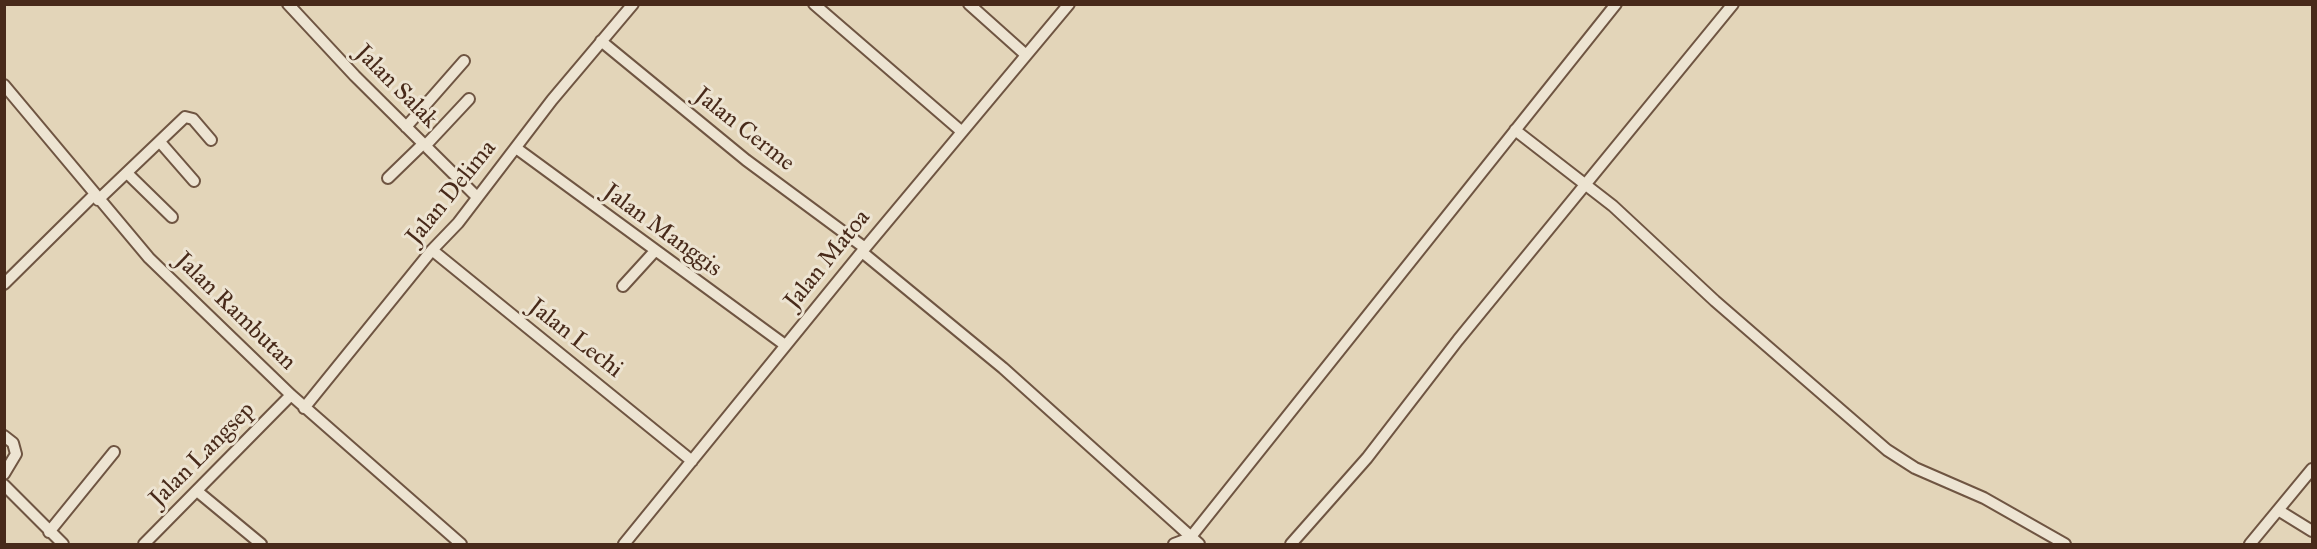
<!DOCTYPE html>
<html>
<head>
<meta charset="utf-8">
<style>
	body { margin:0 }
	#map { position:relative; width:2317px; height:549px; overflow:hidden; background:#e3d5b9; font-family:"IM FELL Great Primer",serif }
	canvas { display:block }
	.frame { position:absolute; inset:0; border:6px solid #482a1a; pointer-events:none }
</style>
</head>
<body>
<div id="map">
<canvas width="2317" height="549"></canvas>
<div class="frame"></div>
</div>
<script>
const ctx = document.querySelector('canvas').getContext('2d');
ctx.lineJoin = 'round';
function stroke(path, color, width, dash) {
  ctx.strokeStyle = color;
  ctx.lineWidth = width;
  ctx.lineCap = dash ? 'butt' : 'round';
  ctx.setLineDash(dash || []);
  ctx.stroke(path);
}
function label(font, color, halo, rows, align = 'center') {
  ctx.font = font + ' "IM FELL Great Primer",serif';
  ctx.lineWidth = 6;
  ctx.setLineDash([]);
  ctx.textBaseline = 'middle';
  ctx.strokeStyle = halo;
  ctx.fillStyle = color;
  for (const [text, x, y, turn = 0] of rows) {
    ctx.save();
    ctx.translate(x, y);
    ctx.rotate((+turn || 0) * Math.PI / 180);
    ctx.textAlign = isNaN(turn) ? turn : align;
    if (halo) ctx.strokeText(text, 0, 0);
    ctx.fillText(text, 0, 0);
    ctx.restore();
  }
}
const minor = new Path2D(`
	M 288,4 L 355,76 L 477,197
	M 814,4 L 961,131
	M 969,4 L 1026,55
	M 601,41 L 746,160 L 865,248
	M 4,85 L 149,258 L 291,395 L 461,544
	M 406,127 L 464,61
	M 1515,130 L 1613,206 L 1715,301 L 1887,450 L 1915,468 L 1984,498 L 2065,544
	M 160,142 L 194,181
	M 425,146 L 469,99
	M 516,148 L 785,345
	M 127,173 L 172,217
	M 388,178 L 423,144
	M 98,200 L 185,117 L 193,119 L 211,140
	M 432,250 L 692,461
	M 862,252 L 1003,368 L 1199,544
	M 4,284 L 94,195
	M 623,286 L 654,252
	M 304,408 L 432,250 L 458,223 L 552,100 L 633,4
	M 4,436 L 13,443 L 16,454 L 4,474
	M 4,485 L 63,544
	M 197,491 L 261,544
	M 2278,510 L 2312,531
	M 49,532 L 114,452
	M 144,544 L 291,395
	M 624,544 L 865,248 L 1069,4
	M 1174,544 L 1190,538 L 1616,4
	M 1291,544 L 1367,458 L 1458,340 L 1733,4
	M 2250,544 L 2312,469`);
stroke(minor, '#6f5542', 14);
stroke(minor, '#ede4d2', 10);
label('24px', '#482a1a', '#ede4d2', [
	["Jalan Salak",396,87,45],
	["Jalan Cerme",744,130,38],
	["Jalan Delima",452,193,-51],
	["Jalan Manggis",662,231,36],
	["Jalan Matoa",828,260,-51],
	["Jalan Rambutan",235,312,44],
	["Jalan Lechi",575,339,38],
	["Jalan Langsep",203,455,-45]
]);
</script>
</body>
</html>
